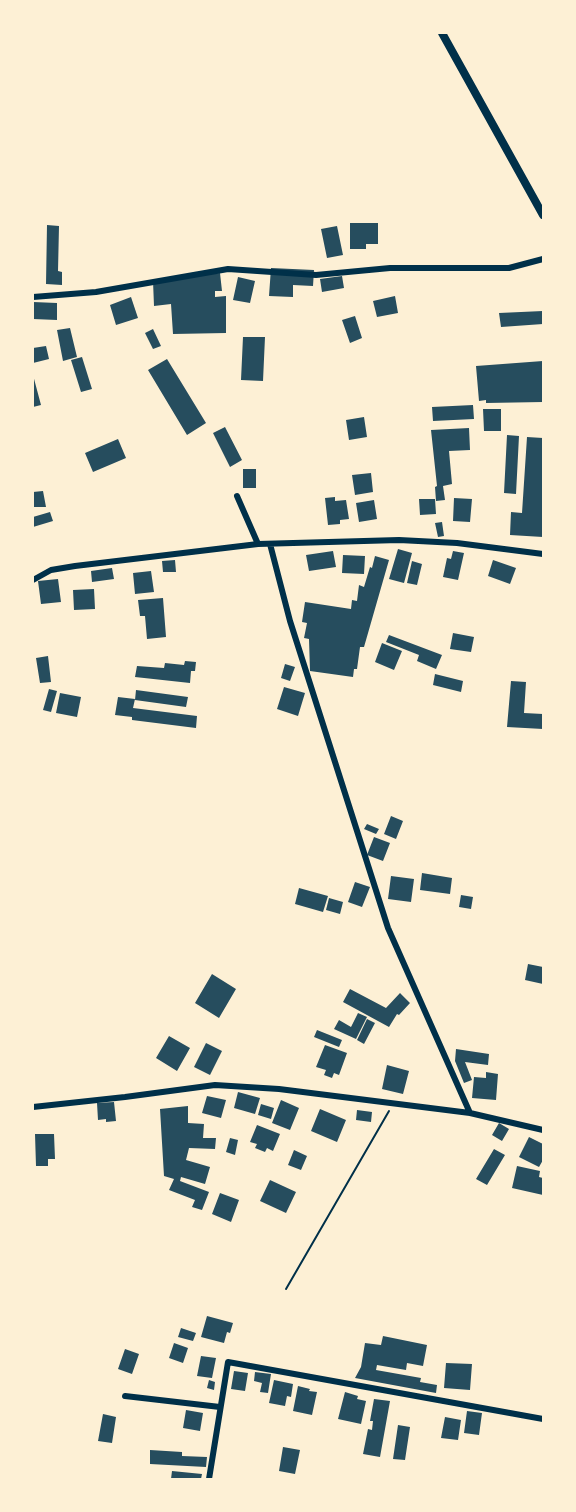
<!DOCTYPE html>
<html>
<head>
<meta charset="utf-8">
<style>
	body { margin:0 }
	#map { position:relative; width:576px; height:1512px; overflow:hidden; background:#fdf0d5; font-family:Helvetica,sans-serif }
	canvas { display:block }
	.frame { position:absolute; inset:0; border:34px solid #fdf0d5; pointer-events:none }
</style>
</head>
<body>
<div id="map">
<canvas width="576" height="1512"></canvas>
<div class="frame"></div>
</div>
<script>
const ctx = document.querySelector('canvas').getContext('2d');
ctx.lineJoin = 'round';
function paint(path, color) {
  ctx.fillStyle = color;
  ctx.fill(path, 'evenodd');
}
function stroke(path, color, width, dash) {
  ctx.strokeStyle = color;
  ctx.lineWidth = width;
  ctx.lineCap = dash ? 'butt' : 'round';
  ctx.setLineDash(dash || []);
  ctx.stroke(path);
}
paint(new Path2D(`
	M 350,223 L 378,223 L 378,244 L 366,244 L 366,249 L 350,249 Z
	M 47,225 L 59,226 L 58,271 L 62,272 L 62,285 L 46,284 Z
	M 337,226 L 343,255 L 327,258 L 321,229 Z
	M 271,268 L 314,270 L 313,286 L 293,285 L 293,297 L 269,296 Z
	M 220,273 L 222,291 L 215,291 L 215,297 L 226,296 L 226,333 L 173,334 L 171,304 L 154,306 L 153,281 Z
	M 342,276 L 344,288 L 322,292 L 320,279 Z
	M 238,277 L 255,281 L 250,303 L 233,300 Z
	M 395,296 L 398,313 L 377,317 L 373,301 Z
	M 131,297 L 138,318 L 116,325 L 110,305 Z
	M 33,302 L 57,303 L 57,320 L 33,319 Z
	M 543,311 L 543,324 L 501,327 L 499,313 Z
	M 355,316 L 362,338 L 350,343 L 342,320 Z
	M 70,328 L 77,357 L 63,361 L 57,330 Z
	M 153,329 L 161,346 L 153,349 L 145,333 Z
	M 243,337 L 265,337 L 263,381 L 241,380 Z
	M 46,346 L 49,359 L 33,363 L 33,348 Z
	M 82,357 L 92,389 L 81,392 L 71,360 Z
	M 167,359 L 206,423 L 187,435 L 148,370 Z
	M 543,361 L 543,402 L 486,403 L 486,400 L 479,401 L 476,366 Z
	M 33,375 L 41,405 L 33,407 Z
	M 473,405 L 474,419 L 433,421 L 432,407 Z
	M 483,409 L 501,409 L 501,431 L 484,431 Z
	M 364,417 L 367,437 L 349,440 L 346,420 Z
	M 225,427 L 242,460 L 230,467 L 213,433 Z
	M 469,428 L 470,450 L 449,451 L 452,484 L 443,486 L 445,500 L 436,501 L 435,487 L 437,486 L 431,430 Z
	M 507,435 L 519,436 L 516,494 L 504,493 Z
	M 527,437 L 543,438 L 543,537 L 510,535 L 511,512 L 522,513 Z
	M 118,439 L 126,458 L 93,472 L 85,453 Z
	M 243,469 L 256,469 L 256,488 L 243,488 Z
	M 371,473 L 373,492 L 355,495 L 352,475 Z
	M 43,491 L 46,507 L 33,507 L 33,492 Z
	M 335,497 L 335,501 L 346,500 L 349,519 L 340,520 L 340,524 L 328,525 L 325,498 Z
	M 454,498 L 472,499 L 470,522 L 453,521 Z
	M 419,499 L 435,499 L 436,514 L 420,515 Z
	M 374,500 L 377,519 L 359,522 L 356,503 Z
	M 50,512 L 53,521 L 33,527 L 33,517 Z
	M 442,522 L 444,536 L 438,537 L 435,523 Z
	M 398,549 L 412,553 L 404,583 L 389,579 Z
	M 333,551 L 336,567 L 309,571 L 306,555 Z
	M 453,551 L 464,553 L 458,580 L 443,577 L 447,558 L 451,559 Z
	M 343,555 L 365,556 L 364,574 L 342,573 Z
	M 375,556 L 389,560 L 364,647 L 360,647 L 357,669 L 354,669 L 353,677 L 310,671 L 309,639 L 304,638 L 307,623 L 302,622 L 305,602 L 351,609 L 352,600 L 357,601 L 359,585 L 364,587 L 370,567 L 372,568 Z
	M 175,560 L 176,572 L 163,572 L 162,561 Z
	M 493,560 L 516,568 L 510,584 L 488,576 Z
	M 412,561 L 422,564 L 417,585 L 407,583 Z
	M 112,568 L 114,579 L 92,582 L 91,571 Z
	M 151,571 L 154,592 L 135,594 L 133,573 Z
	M 58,579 L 61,602 L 41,604 L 38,581 Z
	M 94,589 L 95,609 L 74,610 L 73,590 Z
	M 163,598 L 166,637 L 147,639 L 145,616 L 140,616 L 138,600 Z
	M 453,633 L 474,637 L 471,652 L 450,649 Z
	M 389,635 L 442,655 L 436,669 L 417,661 L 419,655 L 386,642 Z
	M 382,643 L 402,651 L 394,670 L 375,662 Z
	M 48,656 L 51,682 L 40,683 L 36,658 Z
	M 185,661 L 196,662 L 195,671 L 191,671 L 190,683 L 135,677 L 137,666 L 164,668 L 165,663 L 184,665 Z
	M 285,664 L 295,667 L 290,681 L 281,678 Z
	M 435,674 L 463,681 L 461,692 L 433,685 Z
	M 511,681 L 526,682 L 524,713 L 543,714 L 543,729 L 507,727 Z
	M 284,687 L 305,693 L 298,716 L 277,709 Z
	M 49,689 L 57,691 L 51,712 L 43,710 Z
	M 136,690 L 188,697 L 186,707 L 135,700 Z
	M 60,693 L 81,697 L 77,717 L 56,713 Z
	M 118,697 L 135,699 L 133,708 L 197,716 L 196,728 L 132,720 L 132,717 L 115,715 Z
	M 391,816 L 403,821 L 396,839 L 384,834 Z
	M 367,824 L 379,829 L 376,834 L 364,829 Z
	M 374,837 L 390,843 L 383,861 L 367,855 Z
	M 422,873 L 452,878 L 450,894 L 420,890 Z
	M 391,876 L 414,879 L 411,902 L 388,899 Z
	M 355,882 L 370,887 L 362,907 L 348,902 Z
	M 299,888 L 328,896 L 323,912 L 295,904 Z
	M 461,895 L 473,897 L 471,909 L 459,907 Z
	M 329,898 L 343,902 L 340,914 L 326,910 Z
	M 528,964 L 543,967 L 543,984 L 525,980 Z
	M 212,974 L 236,989 L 219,1018 L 195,1003 Z
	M 350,989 L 386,1008 L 400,993 L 410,1003 L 399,1015 L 397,1014 L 389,1027 L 343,1002 Z
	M 358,1013 L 367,1017 L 356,1039 L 334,1029 L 339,1020 L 351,1027 Z
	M 367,1019 L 375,1023 L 364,1044 L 357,1040 Z
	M 317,1030 L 342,1040 L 339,1047 L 314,1037 Z
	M 169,1036 L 190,1048 L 177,1071 L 156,1058 Z
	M 206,1043 L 222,1051 L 210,1075 L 194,1067 Z
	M 325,1045 L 347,1053 L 339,1075 L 334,1073 L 332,1078 L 324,1075 L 326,1070 L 316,1067 Z
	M 456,1049 L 489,1054 L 488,1065 L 465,1062 L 472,1080 L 464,1083 L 455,1061 Z
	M 387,1065 L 409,1071 L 403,1094 L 382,1089 Z
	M 486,1072 L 498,1074 L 496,1100 L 472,1098 L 474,1077 L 486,1078 Z
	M 238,1092 L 260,1098 L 255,1114 L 234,1108 Z
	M 207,1096 L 226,1100 L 221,1118 L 202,1113 Z
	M 281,1100 L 299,1108 L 290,1130 L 272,1123 Z
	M 114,1102 L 116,1121 L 106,1122 L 106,1119 L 98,1120 L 97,1103 Z
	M 261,1104 L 274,1108 L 271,1119 L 258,1115 Z
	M 188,1106 L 188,1123 L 204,1124 L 203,1138 L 216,1138 L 215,1149 L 189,1148 L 186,1160 L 210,1167 L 205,1184 L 181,1177 L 180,1181 L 209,1192 L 202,1210 L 192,1207 L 195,1200 L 169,1190 L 174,1179 L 164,1176 L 160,1109 Z
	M 320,1109 L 346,1120 L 337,1142 L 311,1131 Z
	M 357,1110 L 372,1112 L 371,1122 L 356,1120 Z
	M 499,1123 L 509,1129 L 502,1141 L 492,1135 Z
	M 257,1125 L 280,1134 L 273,1151 L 267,1148 L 265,1152 L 255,1148 L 257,1144 L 250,1142 Z
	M 35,1134 L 54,1134 L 55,1159 L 48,1159 L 48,1166 L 36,1166 Z
	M 529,1137 L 543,1144 L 543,1160 L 539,1167 L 519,1157 Z
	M 230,1138 L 238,1140 L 235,1155 L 226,1152 Z
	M 494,1149 L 505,1155 L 487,1185 L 476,1179 Z
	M 294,1150 L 307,1156 L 301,1170 L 288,1165 Z
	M 517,1166 L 540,1171 L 539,1177 L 543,1178 L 543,1195 L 512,1188 Z
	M 270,1180 L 296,1192 L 286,1213 L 260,1201 Z
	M 220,1193 L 239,1200 L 231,1222 L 212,1214 Z
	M 207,1316 L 233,1323 L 230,1333 L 227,1332 L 224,1343 L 201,1337 Z
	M 181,1328 L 196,1333 L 193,1341 L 178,1337 Z
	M 383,1336 L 427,1345 L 423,1366 L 407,1363 L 406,1370 L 377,1365 L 376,1370 L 421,1378 L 420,1382 L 437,1385 L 436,1393 L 355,1378 L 361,1367 L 365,1343 L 381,1345 Z
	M 174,1343 L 188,1348 L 183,1363 L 169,1358 Z
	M 125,1349 L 139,1354 L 132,1374 L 118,1369 Z
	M 201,1356 L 216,1358 L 212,1378 L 197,1376 Z
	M 446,1363 L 472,1364 L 470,1390 L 444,1388 Z
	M 234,1371 L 248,1373 L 245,1391 L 231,1389 Z
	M 255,1372 L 271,1374 L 268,1393 L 260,1392 L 262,1383 L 254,1381 Z
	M 209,1380 L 215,1382 L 214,1390 L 207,1388 Z
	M 274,1380 L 293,1384 L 291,1397 L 287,1396 L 285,1406 L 269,1403 Z
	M 298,1386 L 310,1389 L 309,1391 L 317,1392 L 312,1415 L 293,1411 Z
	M 345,1392 L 358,1396 L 357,1399 L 366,1401 L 361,1424 L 338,1419 Z
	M 374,1399 L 390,1401 L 380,1457 L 363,1454 L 368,1429 L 372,1430 L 373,1421 L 370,1421 Z
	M 186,1410 L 203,1413 L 200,1431 L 183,1428 Z
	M 467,1411 L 482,1413 L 479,1435 L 464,1433 Z
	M 103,1414 L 116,1417 L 112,1443 L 98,1441 Z
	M 445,1417 L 461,1420 L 458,1440 L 441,1438 Z
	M 398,1425 L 410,1427 L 405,1460 L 393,1459 Z
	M 283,1447 L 300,1450 L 295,1474 L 279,1471 Z
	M 150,1450 L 182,1452 L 182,1456 L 207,1457 L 206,1467 L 150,1464 Z
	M 172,1471 L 202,1474 L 201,1479 L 171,1479 Z`), '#264d5e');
stroke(new Path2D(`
	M 286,1289 L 389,1111`), '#003049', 2);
stroke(new Path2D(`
	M 33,297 L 96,292 L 228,269 L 316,275 L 390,268 L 509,268 L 543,259
	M 237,496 L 258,544
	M 270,544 L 290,621 L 388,928 L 470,1113
	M 33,580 L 51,570 L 75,566 L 258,544 L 399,540 L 457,543 L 543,554
	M 33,1107 L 125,1097 L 215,1085 L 279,1089 L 470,1113 L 543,1130
	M 125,1396 L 220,1407
	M 209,1479 L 228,1362 L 543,1419`), '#003049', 6);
stroke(new Path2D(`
	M 442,33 L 543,215`), '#003049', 8);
</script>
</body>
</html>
